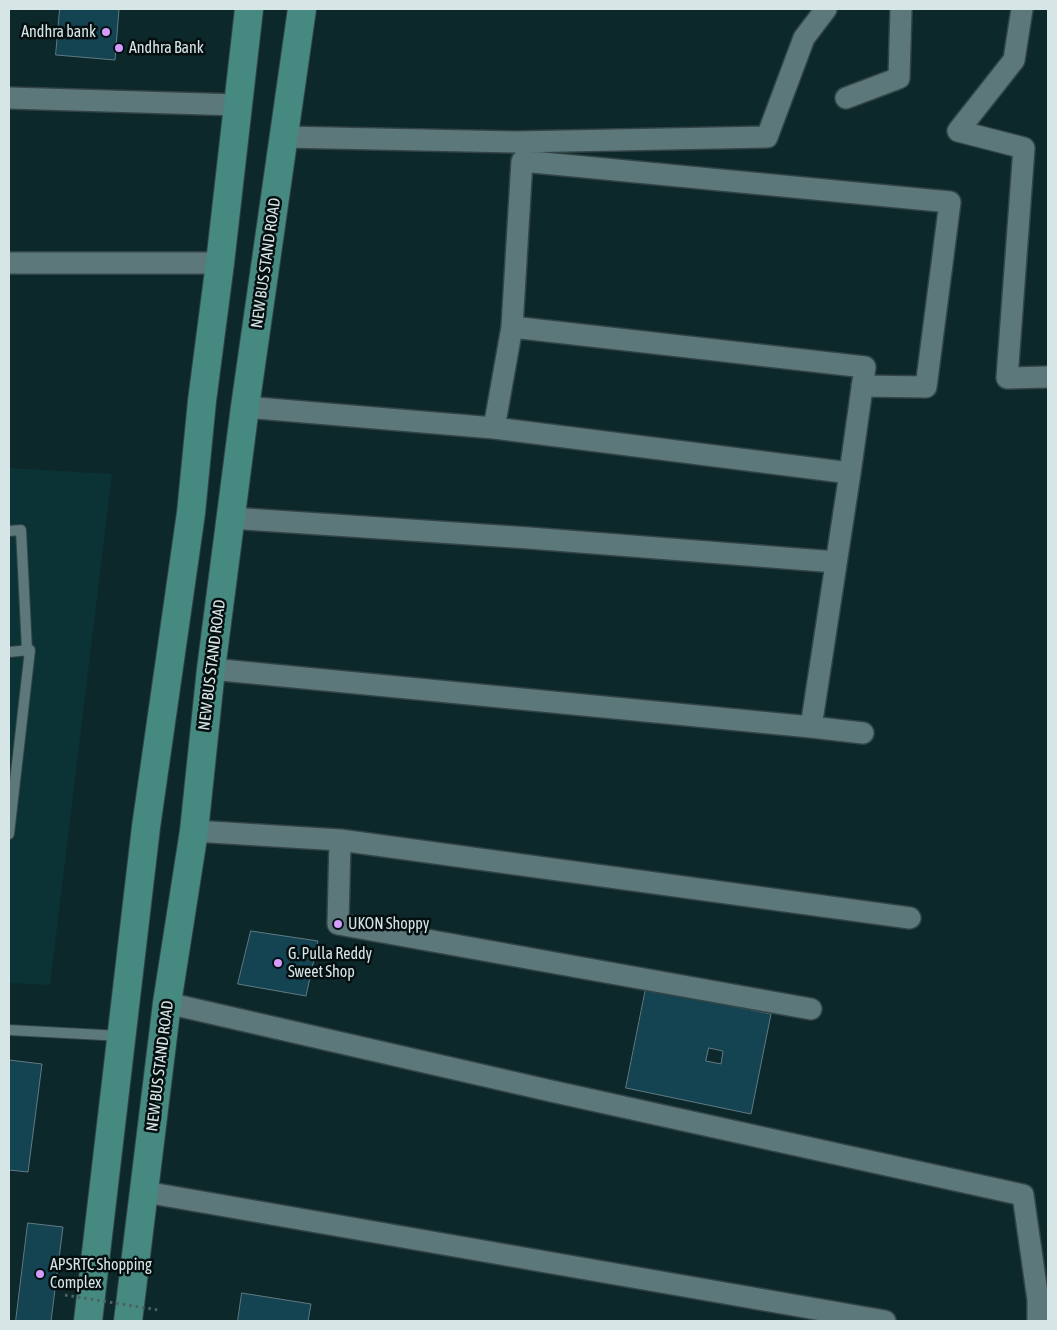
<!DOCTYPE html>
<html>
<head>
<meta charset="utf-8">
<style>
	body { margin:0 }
	#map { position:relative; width:1057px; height:1330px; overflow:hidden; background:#0d282a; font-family:"Asap Condensed",sans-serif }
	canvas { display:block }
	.frame { position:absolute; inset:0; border:10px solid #d6e5e6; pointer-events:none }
</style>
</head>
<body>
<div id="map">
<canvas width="1057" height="1330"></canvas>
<div class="frame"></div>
</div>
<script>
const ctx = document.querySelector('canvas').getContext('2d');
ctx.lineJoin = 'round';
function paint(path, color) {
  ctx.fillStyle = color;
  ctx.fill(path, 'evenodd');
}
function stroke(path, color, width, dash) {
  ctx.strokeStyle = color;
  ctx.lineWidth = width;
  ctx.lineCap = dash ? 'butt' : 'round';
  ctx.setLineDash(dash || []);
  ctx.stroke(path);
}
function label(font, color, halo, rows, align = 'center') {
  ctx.font = font + ' "Asap Condensed",sans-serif';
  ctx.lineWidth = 5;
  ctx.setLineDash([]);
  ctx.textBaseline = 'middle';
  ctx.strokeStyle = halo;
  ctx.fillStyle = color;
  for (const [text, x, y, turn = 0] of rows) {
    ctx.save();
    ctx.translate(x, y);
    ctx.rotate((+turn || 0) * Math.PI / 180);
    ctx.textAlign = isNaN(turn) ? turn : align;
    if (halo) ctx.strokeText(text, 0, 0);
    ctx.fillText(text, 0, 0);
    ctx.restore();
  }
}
paint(new Path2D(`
	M 9,468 L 112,474 L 50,985 L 9,983 Z`), '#0b3336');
const building = new Path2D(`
	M 60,9 L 119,9 L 115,60 L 56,55 Z
	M 251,931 L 318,941 L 306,996 L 238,984 Z
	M 646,988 L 771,1014 L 751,1114 L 626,1088 ZM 709,1048 L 723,1051 L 721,1064 L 706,1061 Z
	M 9,1060 L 42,1064 L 28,1172 L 9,1170 Z
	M 28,1223 L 63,1227 L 51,1321 L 16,1321 Z
	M 242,1293 L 311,1304 L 308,1321 L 238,1321 Z`);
paint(building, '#144352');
stroke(building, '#617a84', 1);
const lane = new Path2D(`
	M 9,531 L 21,530 L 27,650
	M 9,652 L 30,650 L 9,834
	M 9,1030 L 122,1036`);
const street = new Path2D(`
	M 1022,9 L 1014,60 L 958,131 L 1024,148 L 1007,378 L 1048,377
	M 9,98 L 238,105
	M 846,98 L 899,78 L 901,9
	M 284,137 L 515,142 L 767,137 L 804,38 L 826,9
	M 9,263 L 220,263
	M 512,327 L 522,161 L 950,202 L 926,387 L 862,386
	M 245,407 L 494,428 L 850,473 L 811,727
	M 494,428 L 512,327 L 865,367 L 850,473
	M 230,518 L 529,538 L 836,562
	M 211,669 L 811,727 L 863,733
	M 194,831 L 340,840 L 910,918
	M 340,840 L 338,924 L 811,1009
	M 167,1003 L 551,1091 L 1023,1195 L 1038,1300 L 1048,1302
	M 145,1192 L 885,1321
	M 1038,1321 L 1038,1300`);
const primary = new Path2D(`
	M 88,1321 L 146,827 L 191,513 L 202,401 L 220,263 L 249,9
	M 128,1321 L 167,1003 L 194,831 L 211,669 L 245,407 L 302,9`);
stroke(lane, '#334446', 12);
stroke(street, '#334446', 24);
stroke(primary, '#334446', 30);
stroke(lane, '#5c787a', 10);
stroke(street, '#5c787a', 21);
stroke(primary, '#458981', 28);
stroke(new Path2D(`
	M 65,1295 L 158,1310`), '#4b6364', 3, [2.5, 4]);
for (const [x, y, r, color] of [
	[106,32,5,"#d39cfc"],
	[119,48,5,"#d39cfc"],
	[338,924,5,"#d39cfc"],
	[278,963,5,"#d39cfc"],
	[40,1274,5,"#d39cfc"]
]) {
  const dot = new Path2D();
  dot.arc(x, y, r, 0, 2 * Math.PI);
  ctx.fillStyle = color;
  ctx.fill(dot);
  stroke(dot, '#050f10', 2);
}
label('16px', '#d6e5e6', '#050f10', [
	["Andhra bank",96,32,"right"],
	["Andhra Bank",129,48],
	["UKON Shoppy",348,924],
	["G. Pulla Reddy",288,954],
	["Sweet Shop",288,972],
	["APSRTC Shopping",50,1265],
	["Complex",50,1283]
], 'left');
label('16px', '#d6e5e6', '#050f10', [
	["NEW BUS STAND ROAD",266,263,-82],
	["NEW BUS STAND ROAD",212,665,-83],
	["NEW BUS STAND ROAD",160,1066,-83]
]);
</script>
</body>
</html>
